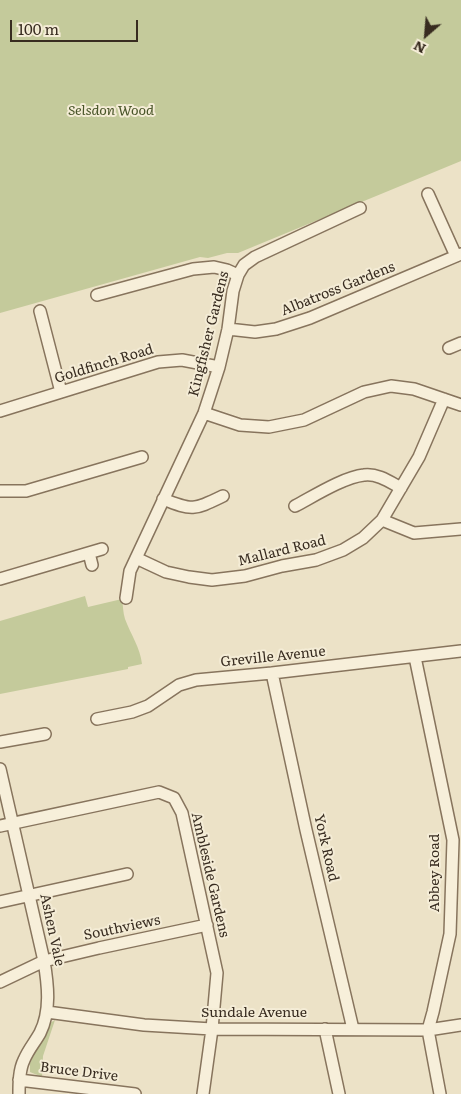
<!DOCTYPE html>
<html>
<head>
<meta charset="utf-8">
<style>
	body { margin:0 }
	#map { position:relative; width:461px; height:1094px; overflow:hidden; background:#ece2c7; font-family:Literata,serif }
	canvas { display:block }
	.north { position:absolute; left:401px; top:10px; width:50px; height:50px; -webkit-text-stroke:4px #f4ecd6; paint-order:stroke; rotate:207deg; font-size:14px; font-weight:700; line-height:20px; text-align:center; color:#382c20 }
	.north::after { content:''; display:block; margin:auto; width:18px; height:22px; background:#382c20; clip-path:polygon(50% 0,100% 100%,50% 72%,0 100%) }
	.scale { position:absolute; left:10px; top:20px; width:128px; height:22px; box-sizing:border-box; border:2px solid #382c20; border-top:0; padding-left:6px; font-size:15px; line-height:18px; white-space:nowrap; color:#382c20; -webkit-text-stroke:4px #f4ecd6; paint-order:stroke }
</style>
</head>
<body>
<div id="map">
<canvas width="461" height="1094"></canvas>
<div class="north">N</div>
<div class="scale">100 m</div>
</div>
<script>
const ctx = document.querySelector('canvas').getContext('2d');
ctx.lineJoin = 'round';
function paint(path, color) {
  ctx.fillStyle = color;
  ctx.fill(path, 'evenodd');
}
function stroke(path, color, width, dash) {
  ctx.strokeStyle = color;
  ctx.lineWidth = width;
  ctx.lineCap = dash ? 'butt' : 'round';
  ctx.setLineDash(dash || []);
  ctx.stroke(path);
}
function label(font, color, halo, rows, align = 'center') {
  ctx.font = font + ' Literata,serif';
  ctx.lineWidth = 4;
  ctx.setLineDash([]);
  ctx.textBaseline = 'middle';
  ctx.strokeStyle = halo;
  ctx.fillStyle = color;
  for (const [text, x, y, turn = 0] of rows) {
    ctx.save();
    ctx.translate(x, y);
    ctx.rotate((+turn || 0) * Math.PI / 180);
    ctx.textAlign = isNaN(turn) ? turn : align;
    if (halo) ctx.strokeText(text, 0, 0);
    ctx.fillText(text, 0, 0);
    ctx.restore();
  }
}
paint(new Path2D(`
	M 0,0 L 461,0 L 461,161 L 238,253 L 227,253 L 208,258 L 200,257 L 0,313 Z
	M 85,596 L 88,607 L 122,599 C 123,605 123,613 125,619 C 131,635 140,647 142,664 L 128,667 L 128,669 L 0,694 L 0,621 Z
	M 55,1020 L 43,1056 L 42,1077 L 30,1072 L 30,1063 L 50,1023 Z`), '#c4ca9b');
const minor = new Path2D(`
	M 428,194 L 456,256
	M 97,295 L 193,269 L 214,267 L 227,270 L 238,275
	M 40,311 L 61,392
	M 228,329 L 255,332 L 276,329 L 310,318 L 461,254
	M 449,348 L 461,343
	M 0,411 L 158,362 L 182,360 L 219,367
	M 204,413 L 240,425 L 269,427 L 304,420 L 364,392 L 391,386 L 414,389 L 461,405
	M 0,491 L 26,491 L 142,457
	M 163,499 C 193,511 194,510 223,496
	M 295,506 C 314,496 344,477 364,475 C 377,473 390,482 401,488
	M 382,520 L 414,533 L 461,529
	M 89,553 L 92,565
	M 136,558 L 166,572 L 189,577 L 212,580 L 245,576 L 282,566 L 316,560 L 343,550 L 363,538 L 382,520 L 419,457 L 444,399
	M 0,579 L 102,549
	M 126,598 L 130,571 L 204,413 L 219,367 L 228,329 L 233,291 L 238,275 L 244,265 L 255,257 L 360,208
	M 415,657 L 453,840 L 450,934 L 433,1012 L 428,1030 L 440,1094
	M 272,673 L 306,830 L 353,1029
	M 97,719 L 132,712 L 148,706 L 179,685 L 196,680 L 272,673 L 461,651
	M 0,742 L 45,734
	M 0,769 L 44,961 C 48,985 51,1011 40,1033 C 35,1042 28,1050 24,1060 C 19,1070 19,1083 19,1094
	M 0,826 L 159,792 L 174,798 L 182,813 L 217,973 L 212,1029 L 203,1094
	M 0,902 L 127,874
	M 0,982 L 44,961 L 99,948 L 207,925
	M 47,1012 L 144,1025 L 212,1029 L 428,1030 L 461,1025
	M 325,1029 L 339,1094
	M 19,1080 L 135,1094`);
stroke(minor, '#87745d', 14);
stroke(minor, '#f7efda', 11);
label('italic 14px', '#485428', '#f4ecd6', [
	["Selsdon Wood",111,111]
]);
label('14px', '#382c20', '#f4ecd6', [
	["Albatross Gardens",338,289,-22],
	["Kingfisher Gardens",209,334,-76],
	["Goldfinch Road",104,364,-17],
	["Mallard Road",282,551,-14],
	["Greville Avenue",273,657,-6],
	["York Road",326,848,77],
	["Abbey Road",435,873,-90],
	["Ambleside Gardens",210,875,77],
	["Southviews",122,928,-12],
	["Ashen Vale",52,930,78],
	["Sundale Avenue",254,1013],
	["Bruce Drive",79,1072,7]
]);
</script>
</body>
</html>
